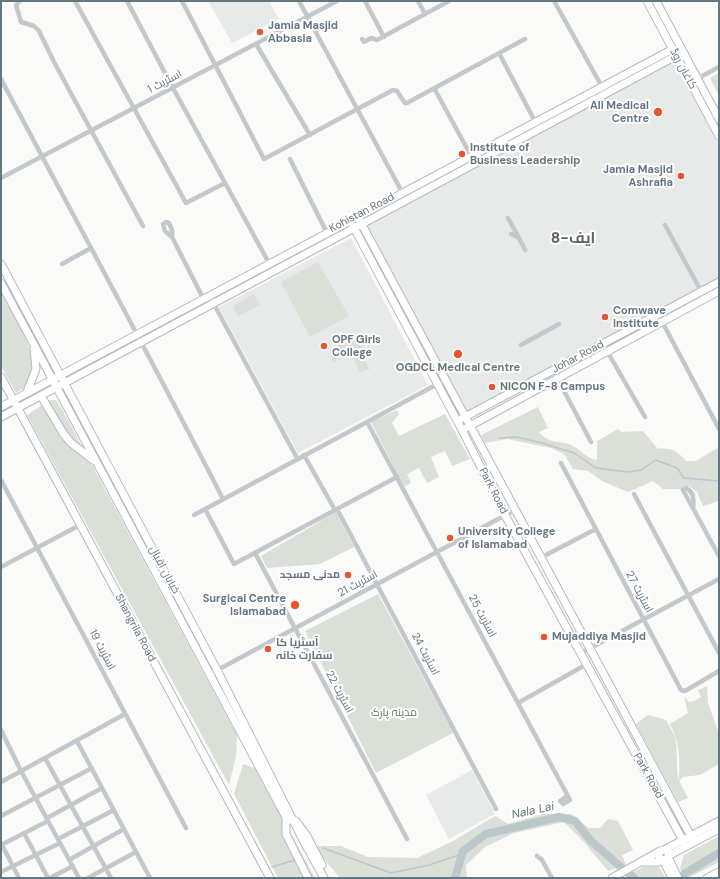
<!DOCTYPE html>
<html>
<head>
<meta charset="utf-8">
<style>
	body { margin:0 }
	#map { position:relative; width:720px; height:879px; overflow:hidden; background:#fafaf8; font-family:"DM Sans",sans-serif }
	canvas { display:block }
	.frame { position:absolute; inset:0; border:2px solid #657683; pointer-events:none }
</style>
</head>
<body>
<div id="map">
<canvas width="720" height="879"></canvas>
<div class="frame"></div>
</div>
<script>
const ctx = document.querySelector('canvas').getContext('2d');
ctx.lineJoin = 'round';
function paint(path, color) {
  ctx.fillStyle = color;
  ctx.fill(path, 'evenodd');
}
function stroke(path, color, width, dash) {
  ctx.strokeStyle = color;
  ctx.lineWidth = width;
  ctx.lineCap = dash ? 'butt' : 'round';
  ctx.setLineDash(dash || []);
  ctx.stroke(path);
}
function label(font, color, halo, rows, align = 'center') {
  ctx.font = font + ' "DM Sans",Cairo,sans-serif';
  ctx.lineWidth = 4;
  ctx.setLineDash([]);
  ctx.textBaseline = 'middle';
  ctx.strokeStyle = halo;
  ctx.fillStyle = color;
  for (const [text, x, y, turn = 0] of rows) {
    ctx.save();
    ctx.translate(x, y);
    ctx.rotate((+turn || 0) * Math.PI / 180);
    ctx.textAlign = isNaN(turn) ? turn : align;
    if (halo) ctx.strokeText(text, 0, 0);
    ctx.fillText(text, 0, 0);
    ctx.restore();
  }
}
paint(new Path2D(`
	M 208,1 L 269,1 L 279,19 L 232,43 Z
	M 676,56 L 719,136 L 719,282 L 465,417 L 361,225 Z
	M 351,238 L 428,385 L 298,453 L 219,307 Z
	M 472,770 L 495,814 L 449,839 L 426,795 Z`), '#e8e9e9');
paint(new Path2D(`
	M 719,73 L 719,96 L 710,78 Z
	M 318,262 L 349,316 L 310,337 L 281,282 Z
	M 1,293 C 13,317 45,358 28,384 C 26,388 19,390 16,393 L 1,366 Z
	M 254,294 L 260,305 L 238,316 L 233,306 Z
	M 352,332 L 365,351 L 361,354 L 370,369 L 360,372 L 351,354 L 333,362 L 330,350 L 338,346 L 336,342 Z
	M 49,400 L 56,400 L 63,411 L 237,735 L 236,756 L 229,785 L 27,415 Z
	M 538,407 L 548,428 L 539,432 C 551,446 560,439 573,446 C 582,451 586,458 597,460 L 597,441 L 618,429 L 622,432 L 643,431 L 658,449 C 670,447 679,452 686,461 L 696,461 L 719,447 L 719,501 L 703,506 L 697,492 L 689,486 L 681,489 L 663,489 L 653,481 L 628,492 L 602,481 L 588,471 L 573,469 L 564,454 L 551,448 L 507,439 L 485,443 L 481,435 Z
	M 397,410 L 399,414 L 392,423 L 399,436 L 445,414 L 470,459 L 452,466 L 445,451 L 431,457 L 439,477 L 427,483 L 419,468 L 407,474 L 411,483 L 404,487 L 371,422 Z
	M 336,512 L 354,547 L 320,564 L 267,568 L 261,556 Z
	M 378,594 L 453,733 L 376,773 L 305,631 Z
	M 707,686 L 708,703 L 719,734 L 719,764 L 700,775 L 683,777 L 679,781 L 688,798 L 678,802 L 636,724 L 648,715 L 666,720 C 669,726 673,732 675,737 C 678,747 676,776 679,780 C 680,760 680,743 670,724 L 688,713 L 684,696 L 689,702 L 694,701 L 701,697 L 698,690 Z
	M 243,764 L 255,768 L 315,878 L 278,878 L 234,794 Z
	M 543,814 L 571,814 L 589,828 L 600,828 L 608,819 L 618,821 L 633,850 L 622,855 L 626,865 L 608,871 L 584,842 L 564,822 L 514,833 L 485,847 L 466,865 L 467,878 L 340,878 C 331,867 322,858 316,846 L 341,846 L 368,857 L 417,858 L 453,841 L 495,816 L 508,824 Z
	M 719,836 L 719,862 L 688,878 L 684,878 L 680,868 L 684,855 Z
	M 643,867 L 659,867 L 666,878 L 623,878 Z`), '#dadfd7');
stroke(new Path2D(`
	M 500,438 L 516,437 L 542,443 L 574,453 L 596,468 L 611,470 L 629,472 L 641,470 L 656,460 L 677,468 L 684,478 L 719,481
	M 323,848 L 391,873 L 429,865 L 462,854
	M 272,867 L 295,860`), '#bbc7cb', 1.5);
stroke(new Path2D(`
	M 629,873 L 634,878
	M 684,874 L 719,853
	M 455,878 L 463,851 L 486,834 L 559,817 L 575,821 L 591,841 L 622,868`), '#bbc7cb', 8);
const secondary = new Path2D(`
	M 647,1 L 719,136
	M 656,1 L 719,119
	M 360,221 L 694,842
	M 353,226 L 460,426 L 505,515 L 686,846
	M 1,377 L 270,878
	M 1,407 L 673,49
	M 1,417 L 676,56
	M 461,419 L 719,282
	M 466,428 L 719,291
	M 664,850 L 719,821
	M659 855a5 5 0 1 1 10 0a5 5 0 1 1-10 0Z
	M 668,856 L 719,829
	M 668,857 L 678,878
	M 663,860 L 672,878
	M 641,862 L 659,862 L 662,860
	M 612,878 L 660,851`);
const primary = new Path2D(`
	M 1,264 L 217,670 L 304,842 L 324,878
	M 1,283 L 288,821
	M 27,392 L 36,369 L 34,349
	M 41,396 L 63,433 L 70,442 L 93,460
	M 286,817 L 286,834 L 308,878
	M 296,821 L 307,836 L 322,865
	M 707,878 L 719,872`);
stroke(secondary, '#b3babf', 9);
stroke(primary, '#b5babe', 9);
stroke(new Path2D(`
	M 20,1 L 16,5 L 21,22 L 34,26 L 39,31 L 54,62 L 143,226
	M 75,1 L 186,203 L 225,183
	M 127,1 L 173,88 L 269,263
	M 182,1 L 264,159 L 393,90 L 397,91 L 405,103 L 407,103 L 525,39
	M 299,1 L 402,192
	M 365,1 L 384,37
	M 418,1 L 425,14
	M 554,1 L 606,94
	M 362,39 L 364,42 L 371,38 L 377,40 L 449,1
	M 256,44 L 310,135
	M 499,53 L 539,129
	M 1,79 C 75,219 151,358 223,499
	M 697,79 L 719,67
	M 434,88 L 475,163
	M 290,159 L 331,241
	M 1,178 L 337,1
	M 508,218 L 519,238
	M 665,225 L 701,291
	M 511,234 L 519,238 L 525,250
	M 172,237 L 172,230 L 169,223 L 166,222 L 163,224 L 165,231 L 172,237 L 203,298
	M 62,264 L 91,248
	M 209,295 L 297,458
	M 658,314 L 719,429
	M 603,344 L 645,417
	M 521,345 L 559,324
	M 553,370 L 591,442
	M 367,422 L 570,800 L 563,804 L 560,801 L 567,796
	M 304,455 L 335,510
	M 561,463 L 681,690 L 685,691 L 719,671
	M 1,480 L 186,828
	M 634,494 L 719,653
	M 693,508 C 694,500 694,492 686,488 L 683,490 L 719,556
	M 205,509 L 234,564 L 397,477
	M 337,509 L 496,809
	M 194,515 L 445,380
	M 255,553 L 407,839
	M 540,558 L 596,529
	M 1,567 L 80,525
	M 581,653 L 719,579
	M 210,674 L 515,510
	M 518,703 L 587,664
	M 1,730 L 21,771 L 79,878
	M 77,741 L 150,878
	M 45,758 L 111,878
	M 1,782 L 125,714
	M 1,816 L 92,768
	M 47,818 L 102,788
	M 24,833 L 48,878
	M 58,839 L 114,810
	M 1,843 L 19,878
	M 1,845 L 48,821
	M 537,856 L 542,860 L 552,878
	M 69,860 L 124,829
	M 1,872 L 60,843
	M 50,878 L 73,866
	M 88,878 L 136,852`), '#c3c8cc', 4.5);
stroke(secondary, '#fff', 7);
stroke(primary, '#fff', 7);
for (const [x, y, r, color] of [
	[260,32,4,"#e4572e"],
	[658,112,5,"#e4572e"],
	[462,154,4,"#e4572e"],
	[681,176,4,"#e4572e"],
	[605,317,4,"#e4572e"],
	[324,346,4,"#e4572e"],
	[458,354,5,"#e4572e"],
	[492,387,4,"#e4572e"],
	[450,538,4,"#e4572e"],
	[348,575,4,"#e4572e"],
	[295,605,5,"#e4572e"],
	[544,637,4,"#e4572e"],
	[268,649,4,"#e4572e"]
]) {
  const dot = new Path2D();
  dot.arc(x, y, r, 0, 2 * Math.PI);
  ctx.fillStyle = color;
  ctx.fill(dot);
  stroke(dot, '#fff', 1.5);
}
label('bold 11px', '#657683', '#fff', [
	["Jamia Masjid",268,26],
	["Abbasia",268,39],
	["Ali Medical",649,106,"right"],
	["Centre",649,119,"right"],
	["Institute of",470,148],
	["Business Leadership",470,161],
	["Jamia Masjid",673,170,"right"],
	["Ashrafia",673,183,"right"],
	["Comwave",613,311],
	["Institute",613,324],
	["OPF Girls",332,340],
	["College",332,353],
	["OGDCL Medical Centre",458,368,"center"],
	["NICON F-8 Campus",500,387],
	["University College",458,532],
	["of Islamabad",458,545],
	["مدنی مسجد",340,575,"right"],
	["Surgical Centre",286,599,"right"],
	["Islamabad",286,612,"right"],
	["Mujaddiya Masjid",552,637],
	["آسٹریا کا",276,643],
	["سفارت خانہ",276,656]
], 'left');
label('11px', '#657683', '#fff', [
	["کاغان روڈ",683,69,62],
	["اسٹریٹ 1",165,82,-28],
	["Kohistan Road",362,213,-28],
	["Johar Road",578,357,-28],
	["Park Road",493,491,63],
	["خیابان اقبال",164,570,62],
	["اسٹریٹ 21",358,584,-28],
	["اسٹریٹ 27",639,592,62],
	["اسٹریٹ 25",482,616,62],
	["Shangrila Road",135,628,62],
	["اسٹریٹ 19",102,650,62],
	["اسٹریٹ 24",425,654,62],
	["اسٹریٹ 22",339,692,62],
	["Park Road",648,776,61]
]);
label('11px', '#687a64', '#fff', [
	["مدینہ پارک",394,713]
]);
label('italic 12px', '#60757c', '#fff', [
	["Nala Lai",533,811,-12]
]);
label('bold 15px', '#57646e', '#fff', [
	["ایف-8",573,239]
]);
</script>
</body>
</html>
